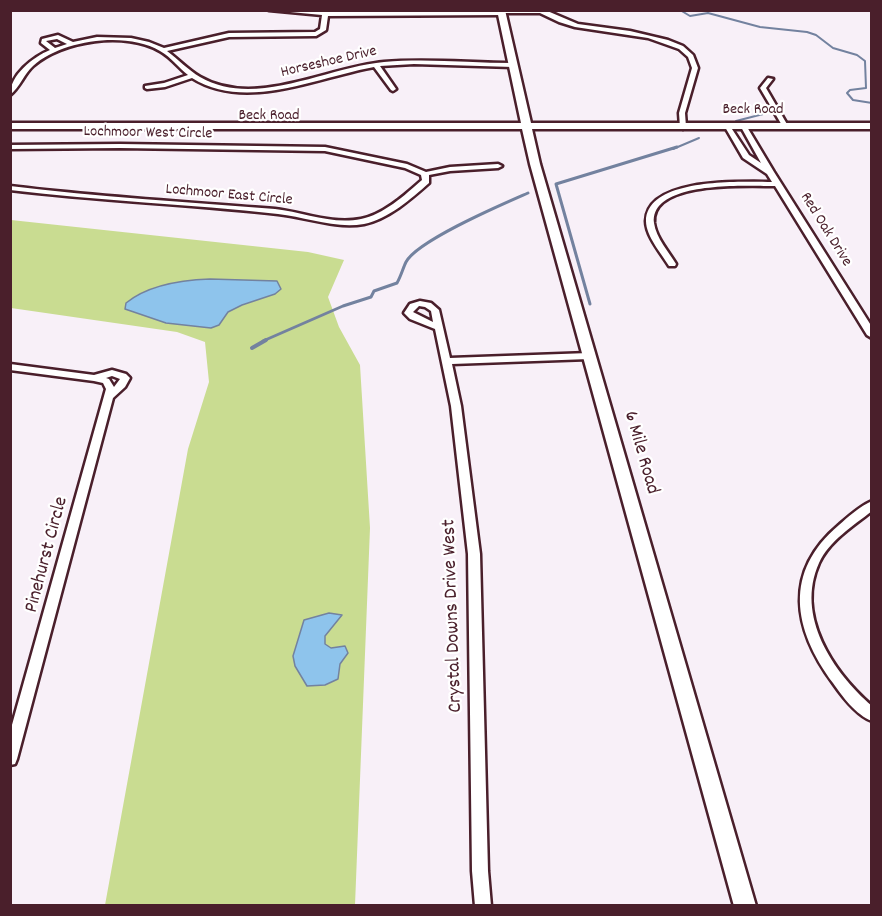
<!DOCTYPE html>
<html>
<head>
<meta charset="utf-8">
<style>
	body { margin:0 }
	#map { position:relative; width:882px; height:916px; overflow:hidden; background:#f8f0f8; font-family:Dekko,sans-serif }
	canvas { display:block }
	.frame { position:absolute; inset:0; border:12px solid #4a1f2b; pointer-events:none }
</style>
</head>
<body>
<div id="map">
<canvas width="882" height="916"></canvas>
<div class="frame"></div>
</div>
<script>
const ctx = document.querySelector('canvas').getContext('2d');
ctx.lineJoin = 'round';
function paint(path, color) {
  ctx.fillStyle = color;
  ctx.fill(path, 'evenodd');
}
function stroke(path, color, width, dash) {
  ctx.strokeStyle = color;
  ctx.lineWidth = width;
  ctx.lineCap = dash ? 'butt' : 'round';
  ctx.setLineDash(dash || []);
  ctx.stroke(path);
}
function label(font, color, halo, rows, align = 'center') {
  ctx.font = font + ' Dekko,sans-serif';
  ctx.lineWidth = 4.5;
  ctx.setLineDash([]);
  ctx.textBaseline = 'middle';
  ctx.strokeStyle = halo;
  ctx.fillStyle = color;
  for (const [text, x, y, turn = 0] of rows) {
    ctx.save();
    ctx.translate(x, y);
    ctx.rotate((+turn || 0) * Math.PI / 180);
    ctx.textAlign = isNaN(turn) ? turn : align;
    if (halo) ctx.strokeText(text, 0, 0);
    ctx.fillText(text, 0, 0);
    ctx.restore();
  }
}
paint(new Path2D(`
	M 11,220 L 308,252 L 344,260 L 328,297 L 339,327 L 360,365 L 370,528 L 355,905 L 105,905 L 188,449 L 209,382 L 205,342 L 177,332 L 11,308 Z`), '#c9dc91');
const water = new Path2D(`
	M 210,279 L 277,281 L 281,289 L 275,294 L 242,305 L 228,312 L 219,325 L 211,328 L 166,323 L 125,309 L 126,303 C 148,285 182,280 210,279 Z
	M 329,613 L 342,615 L 325,636 L 325,644 L 331,648 L 345,646 L 348,653 L 340,664 L 338,679 L 325,685 L 307,686 L 295,666 L 293,656 L 304,620 Z`);
paint(water, '#8ec4ec');
stroke(water, '#73829f', 1.5);
stroke(new Path2D(`
	M 680,10 L 690,16 L 708,13 L 760,27 L 807,32 L 816,35 L 833,48 L 857,55 L 865,61 L 866,88 L 850,90 L 847,93 L 853,100 L 872,103
	M 736,121 L 771,112
	M 673,149 L 699,138`), '#73829f', 2);
stroke(new Path2D(`
	M 590,304 L 556,184 L 677,147
	M 263,341 L 343,306 L 371,297 L 374,291 L 397,283 C 401,276 403,268 406,262 C 418,240 503,204 528,193`), '#73829f', 3);
stroke(new Path2D(`
	M 252,348 L 266,340`), '#73829f', 4);
const street = new Path2D(`
	M 269,10 L 323,12 L 323,10 L 329,10 L 328,12 L 545,10 L 578,24 L 630,31 L 668,40 L 683,46 L 693,55 L 698,68 L 685,113 L 686,127 L 683,129 L 680,127 L 679,113 L 692,68 L 688,57 L 679,49 L 648,38 L 575,27 L 559,22 L 540,13 L 504,13 L 501,15 L 328,16 L 326,30 L 316,36 L 229,37 L 167,51 C 178,59 188,70 200,77 C 255,109 327,67 384,62 C 427,58 470,63 513,63 L 516,65 L 513,67 L 414,64 L 380,66 L 396,89 L 393,91 L 391,90 L 374,67 C 318,77 246,112 192,78 L 165,87 L 147,89 L 145,88 L 145,86 L 164,83 L 188,75 C 179,68 171,57 160,51 C 126,31 62,40 33,66 C 24,74 20,87 10,95 C 10,75 33,57 50,50 L 41,43 L 42,39 L 58,35 L 73,42 L 97,37 L 131,38 L 149,42 L 164,48 L 229,33 L 315,32 L 320,29 L 322,15 ZM 57,39 L 67,44 L 55,48 L 46,41 Z
	M 768,78 L 773,79 L 766,88 L 788,126 L 787,127 L 783,127 L 760,88 Z
	M 744,125 L 747,127 L 774,172 L 872,327 L 872,338 L 867,335 L 775,186 C 748,186 650,180 654,223 C 656,238 669,252 676,264 L 675,266 L 669,266 C 661,253 646,236 646,221 C 647,177 742,182 772,182 L 767,174 L 743,158 L 725,127 L 730,126 L 749,155 L 761,163 L 741,127 Z
	M 120,144 L 325,147 L 407,164 L 426,172 L 450,167 L 498,164 L 502,166 L 498,168 L 450,171 L 429,175 L 429,183 C 411,199 388,219 364,224 C 335,229 306,217 278,214 C 189,204 100,201 10,190 L 10,186 C 98,197 187,202 275,209 C 303,212 332,225 361,219 C 383,215 405,195 422,180 L 421,175 L 405,168 L 325,151 L 120,148 L 10,149 L 10,145 Z
	M 420,301 L 431,303 L 439,310 L 450,358 L 589,353 L 594,356 L 589,359 L 452,364 L 461,406 L 480,554 L 488,871 L 491,906 L 475,906 L 472,871 L 468,554 L 451,406 L 435,329 L 410,319 L 404,313 L 410,304 ZM 419,306 L 425,307 L 431,311 L 433,322 L 413,312 Z
	M 10,364 L 94,375 L 112,370 L 126,374 L 130,378 L 125,387 L 113,398 L 17,759 L 15,764 L 10,765 L 10,732 L 106,389 L 103,383 L 94,381 L 10,370 ZM 112,376 L 120,379 L 114,387 L 109,379 L 106,378 Z
	M 872,501 L 872,511 C 853,526 829,541 819,563 C 795,616 833,672 872,706 L 872,721 C 856,715 842,696 833,683 C 793,629 783,572 839,525 C 848,517 860,506 872,501 Z`);
const secondary = new Path2D(`
	M 497,10 L 505,10 L 531,123 L 872,123 L 872,129 L 532,129 L 540,164 L 756,906 L 734,906 L 530,164 L 522,129 L 10,129 L 10,123 L 521,123 Z`);
stroke(street, '#4a1f2b', 5);
stroke(secondary, '#4a1f2b', 5);
paint(street, '#fff');
paint(secondary, '#fff');
label('16px', '#4a1f2b', '#fff', [
	["Horseshoe Drive",329,63,-13],
	["Beck Road",753,111],
	["Beck Road",269,117],
	["Lochmoor West Circle",148,134,1],
	["Lochmoor East Circle",229,196,5],
	["Red Oak Drive",825,230,58]
]);
label('20px', '#4a1f2b', '#fff', [
	["6 Mile Road",640,453,74],
	["Pinehurst Circle",48,555,-75],
	["Crystal Downs Drive West",454,616,-92]
]);
</script>
</body>
</html>
